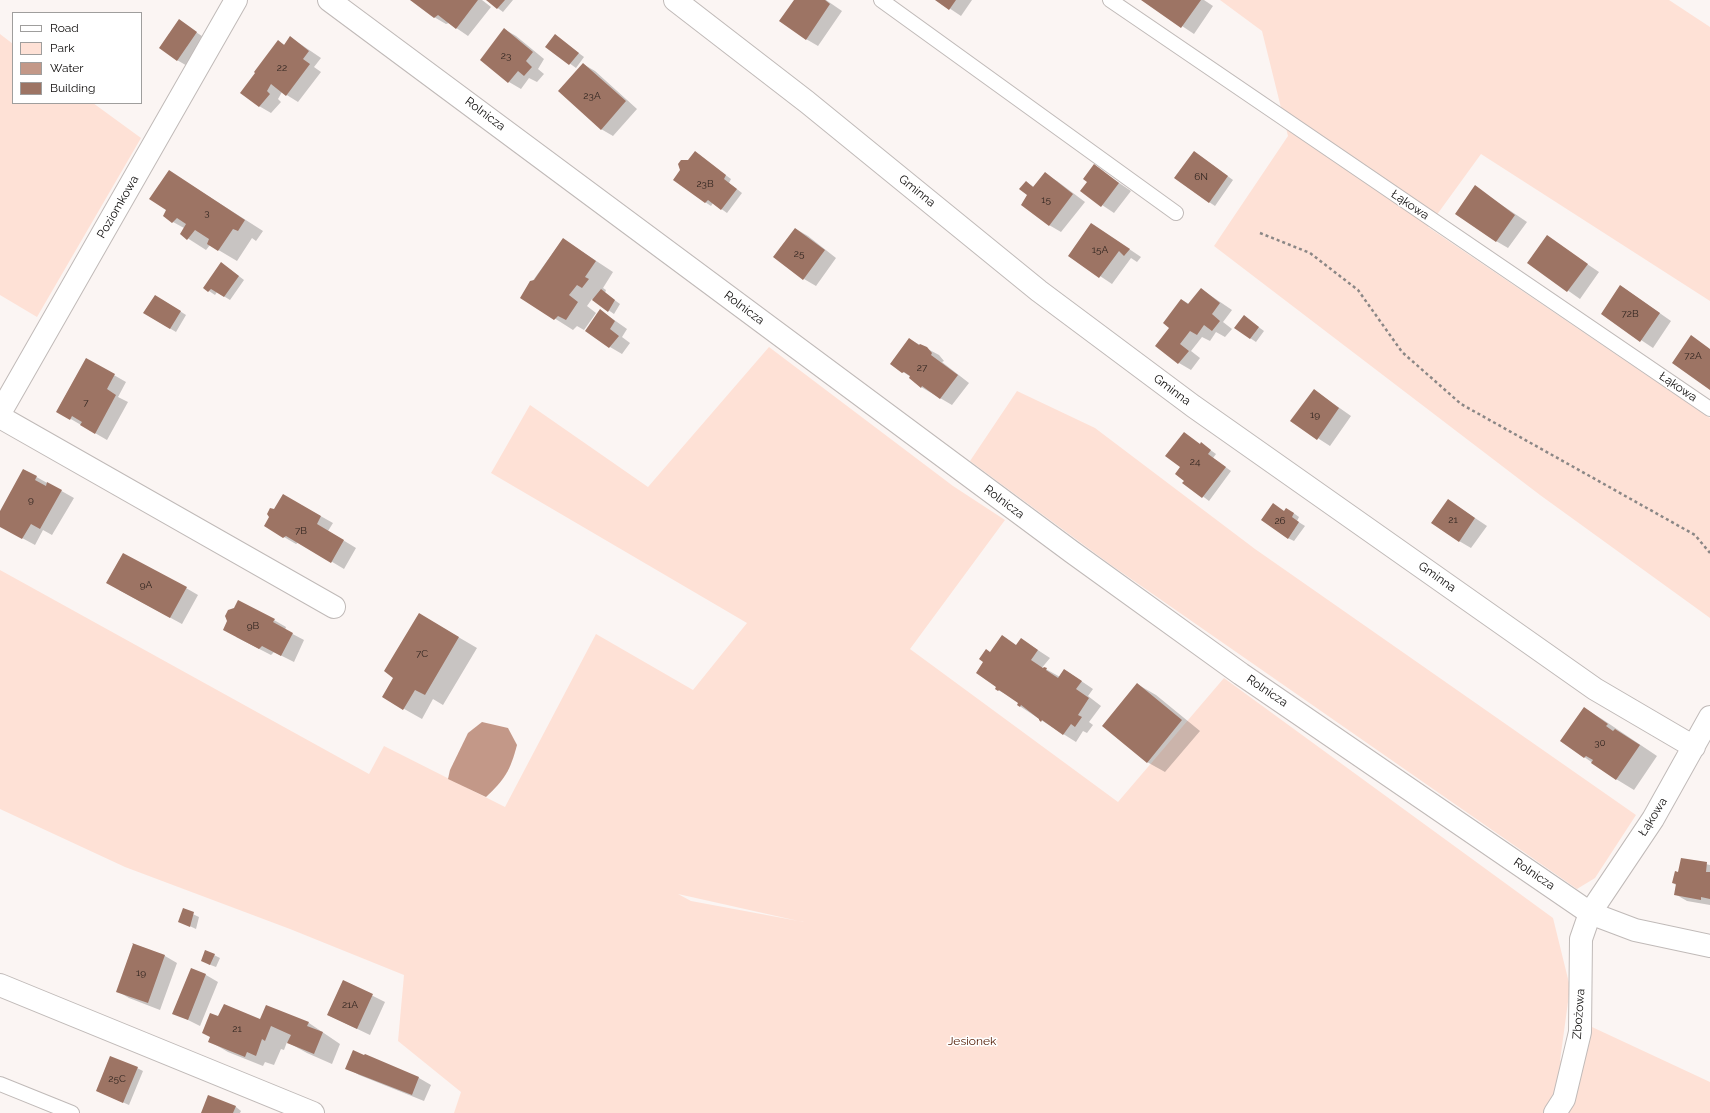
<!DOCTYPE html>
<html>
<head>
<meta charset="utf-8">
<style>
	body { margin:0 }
	#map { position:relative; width:1710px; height:1113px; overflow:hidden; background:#fbf5f3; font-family:Raleway,sans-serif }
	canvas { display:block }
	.legend { position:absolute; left:12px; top:12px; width:130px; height:92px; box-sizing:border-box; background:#fff; border:1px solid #9f9e9d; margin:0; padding:5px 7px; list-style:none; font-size:12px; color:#0e0c0b }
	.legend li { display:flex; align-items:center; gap:8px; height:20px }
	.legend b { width:20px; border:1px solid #9f9e9d }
</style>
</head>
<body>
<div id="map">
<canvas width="1710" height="1113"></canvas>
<ul class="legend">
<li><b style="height:5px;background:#fff"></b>Road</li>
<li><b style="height:11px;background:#fee1d6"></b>Park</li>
<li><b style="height:11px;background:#c39888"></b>Water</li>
<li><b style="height:11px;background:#9d7464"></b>Building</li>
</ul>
</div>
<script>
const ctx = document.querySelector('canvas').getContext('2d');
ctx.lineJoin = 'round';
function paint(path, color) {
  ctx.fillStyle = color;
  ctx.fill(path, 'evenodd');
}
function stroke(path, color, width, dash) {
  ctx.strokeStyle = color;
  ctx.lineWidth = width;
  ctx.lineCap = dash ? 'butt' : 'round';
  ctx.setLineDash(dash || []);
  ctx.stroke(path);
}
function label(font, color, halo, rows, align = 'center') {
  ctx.font = font + ' Raleway,sans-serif';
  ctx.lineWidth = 3;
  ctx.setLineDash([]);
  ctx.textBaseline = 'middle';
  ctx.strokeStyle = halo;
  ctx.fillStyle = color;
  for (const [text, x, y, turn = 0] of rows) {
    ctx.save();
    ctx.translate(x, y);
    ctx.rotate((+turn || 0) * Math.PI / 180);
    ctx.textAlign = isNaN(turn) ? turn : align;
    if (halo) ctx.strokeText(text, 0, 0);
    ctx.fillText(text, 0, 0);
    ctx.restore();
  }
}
paint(new Path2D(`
	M 1220,0 L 1669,0 L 1710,27 L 1710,301 L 1481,154 L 1428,227 L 1710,418 L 1710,618 L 1540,495 L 1214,246 L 1288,136 L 1262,31 Z
	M 0,34 L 13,44 L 13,103 L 93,103 L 141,138 L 37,317 L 0,295 Z
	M 769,347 L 953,486 L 1005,520 L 910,649 L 1118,802 L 1224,678 L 1553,918 L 1570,987 L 1560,1061 L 1592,1027 L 1710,1082 L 1710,1113 L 454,1113 L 461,1092 L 398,1041 L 404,975 L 290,929 L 125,867 L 0,809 L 0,570 L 369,774 L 384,746 L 505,807 L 596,634 L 693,690 L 747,623 L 491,473 L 530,405 L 648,487 ZM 678,894 L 803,922 L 804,922 L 691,901 Z
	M 1017,391 L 1095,428 L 1255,549 L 1636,815 L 1595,878 L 1577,889 L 1111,565 L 970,461 Z`), '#fee1d6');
paint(new Path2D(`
	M 482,722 L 508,728 L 517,745 C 510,771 505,779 486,797 L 448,779 L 450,770 L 468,733 Z`), '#c39888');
paint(new Path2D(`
	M 412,0 L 482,0 L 491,7 L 468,36 L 449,23 L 446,24 L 434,17 Z
	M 487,0 L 513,0 L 503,12 Z
	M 795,0 L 826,0 L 842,11 L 818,46 L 806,39 Z
	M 937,0 L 972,0 L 961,16 Z
	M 1143,0 L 1204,0 L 1213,6 L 1194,34 Z
	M 179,21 L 208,40 L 189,67 L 177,60 Z
	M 504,29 L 516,36 L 544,59 L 538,69 L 544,74 L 537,82 L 529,78 L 521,89 L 509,82 Z
	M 290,37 L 321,58 L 314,67 L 321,72 L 298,102 L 282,92 L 278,99 L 281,102 L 271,113 L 259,106 L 278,41 L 285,45 Z
	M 560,39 L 584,57 L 576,68 L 547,47 Z
	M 583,64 L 595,71 L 637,109 L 613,136 L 601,129 Z
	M 700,156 L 731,179 L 729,183 L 742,193 L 727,213 L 713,203 L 711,206 L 705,202 Z
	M 1200,156 L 1233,180 L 1215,206 L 1209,202 Z
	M 1094,166 L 1131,191 L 1114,213 L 1081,191 L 1088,182 Z
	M 169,171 L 263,231 L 256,241 L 252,238 L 237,261 L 210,245 L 206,250 L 181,234 L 184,228 L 173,222 Z
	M 1045,174 L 1057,181 L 1085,202 L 1061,232 L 1049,225 L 1028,195 L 1026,182 L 1034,187 Z
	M 1475,187 L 1527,222 L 1508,248 L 1496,241 Z
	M 1092,224 L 1141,257 L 1137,262 L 1131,258 L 1112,284 L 1070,256 Z
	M 796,229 L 808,236 L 836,258 L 816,286 L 804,279 Z
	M 1547,237 L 1599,272 L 1580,299 L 1529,263 Z
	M 563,239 L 613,272 L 603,288 L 606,290 L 605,293 L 620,304 L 614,314 L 592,299 L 587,306 L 596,313 L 584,330 L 577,326 L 573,330 L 521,297 Z
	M 227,267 L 244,280 L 230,300 L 217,292 L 215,295 L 209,291 Z
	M 1621,286 L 1671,321 L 1653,348 L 1602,314 Z
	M 1201,289 L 1232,310 L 1223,322 L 1232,329 L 1225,337 L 1216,332 L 1210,341 L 1202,337 L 1191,351 L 1200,358 L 1191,370 L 1179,363 L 1157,346 L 1171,328 L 1182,300 L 1189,304 Z
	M 161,299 L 186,315 L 176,332 L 144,313 Z
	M 600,310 L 627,329 L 622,337 L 630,343 L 622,354 L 610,347 Z
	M 1249,320 L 1264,331 L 1256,342 L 1235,328 Z
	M 909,339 L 939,355 L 944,361 L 942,362 L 969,383 L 952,405 L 921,387 L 911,377 L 891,364 Z
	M 86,359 L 126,382 L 118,397 L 128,402 L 107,440 L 57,411 Z
	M 1314,390 L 1351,416 L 1330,446 L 1291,421 Z
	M 1202,444 L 1216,454 L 1213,458 L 1231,471 L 1209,501 L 1184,482 L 1185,480 L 1181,467 Z
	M 24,470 L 74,498 L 52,535 L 43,530 L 35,545 L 0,526 L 0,513 Z
	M 283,495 L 333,523 L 328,531 L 356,548 L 344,569 L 299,542 L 296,544 L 265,526 Z
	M 1448,500 L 1487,526 L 1471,548 L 1459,541 Z
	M 1285,512 L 1292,512 L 1299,517 L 1297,521 L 1305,526 L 1294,541 L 1288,538 Z
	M 186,588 L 198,595 L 182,624 L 119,590 Z
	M 419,614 L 477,648 L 443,705 L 433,699 L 422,719 L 383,697 L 395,677 Z
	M 274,620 L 286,627 L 285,630 L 304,640 L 294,662 L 274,652 L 271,655 L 236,637 Z
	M 1021,639 L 1050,658 L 1040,670 L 1044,668 L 1060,677 L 1065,670 L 1093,689 L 1088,696 L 1101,706 L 1089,722 L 1093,725 L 1087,733 L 1083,731 L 1076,742 L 1041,720 L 1018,705 L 1019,703 L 1011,697 L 996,689 L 991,653 L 1017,646 Z
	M 1137,684 L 1156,695 L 1200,731 L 1165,772 L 1147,762 Z
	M 1584,708 L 1602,719 L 1657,756 L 1634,790 L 1616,779 L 1561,741 Z
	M 1682,859 L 1710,865 L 1710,905 L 1687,901 L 1675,894 L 1676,885 L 1673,883 L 1679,873 Z
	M 184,910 L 199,917 L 196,929 L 179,921 Z
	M 134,944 L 165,956 L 177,963 L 160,1010 L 129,998 L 117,991 Z
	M 214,955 L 220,958 L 216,967 L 208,964 Z
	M 191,970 L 206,975 L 218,982 L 200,1026 L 174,1013 Z
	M 343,981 L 385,1002 L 370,1035 L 328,1015 Z
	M 267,1006 L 309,1023 L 340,1044 L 332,1064 L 307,1053 L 287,1042 L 284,1050 L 281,1049 L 274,1065 L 265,1062 L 263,1066 L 228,1052 L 209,1041 L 219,1017 L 261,1020 Z
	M 137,1068 L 143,1071 L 129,1105 L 97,1091 Z
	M 347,1068 L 419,1078 L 431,1085 L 424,1101 L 359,1075 Z
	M 209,1097 L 236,1107 L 241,1111 L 240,1113 L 202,1113 Z`), '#0003');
paint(new Path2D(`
	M 410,0 L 478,0 L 456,29 L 438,15 L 434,18 Z
	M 486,0 L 505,0 L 497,9 Z
	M 794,0 L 825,0 L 830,4 L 806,40 L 779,21 Z
	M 935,0 L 956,0 L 949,10 Z
	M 1141,0 L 1201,0 L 1181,28 Z
	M 179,19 L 197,32 L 177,61 L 159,48 Z
	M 504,28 L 533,52 L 526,61 L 532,67 L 524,76 L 518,71 L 508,83 L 480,60 Z
	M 555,34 L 579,53 L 569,65 L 545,47 Z
	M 290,36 L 309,51 L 303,59 L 310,64 L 286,96 L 271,84 L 267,91 L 270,94 L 259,107 L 240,93 L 255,73 L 254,72 L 278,40 L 284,45 Z
	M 583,63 L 626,101 L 601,130 L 558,91 Z
	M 695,151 L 726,175 L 724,179 L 737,189 L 721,210 L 708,200 L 705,203 L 673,180 L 680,170 L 678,164 L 681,160 L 688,160 Z
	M 1194,151 L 1228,176 L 1209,203 L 1174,178 Z
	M 1094,164 L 1119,183 L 1101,207 L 1080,191 L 1087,182 L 1083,179 Z
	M 169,170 L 245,220 L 238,231 L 233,229 L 218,251 L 207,244 L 209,239 L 195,230 L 187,240 L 180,234 L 186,224 L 177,218 L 172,223 L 163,216 L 166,210 L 149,199 Z
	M 1045,172 L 1073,194 L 1049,226 L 1021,205 L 1027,195 L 1019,189 L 1026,181 L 1033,187 Z
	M 1475,185 L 1515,215 L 1496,242 L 1455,214 Z
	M 1091,223 L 1130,249 L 1124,256 L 1119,251 L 1099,278 L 1068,256 Z
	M 795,228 L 825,250 L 803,280 L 773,257 Z
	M 1547,235 L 1588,264 L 1567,292 L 1527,263 Z
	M 563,238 L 596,261 L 585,277 L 589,279 L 582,288 L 577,285 L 569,295 L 578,302 L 566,320 L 558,316 L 554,320 L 520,298 L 530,281 L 534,280 Z
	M 221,262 L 239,276 L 224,297 L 211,289 L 208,292 L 203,288 Z
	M 1620,285 L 1660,313 L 1640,342 L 1601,314 Z
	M 1201,288 L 1220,303 L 1212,314 L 1220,321 L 1212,331 L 1204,325 L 1197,335 L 1190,331 L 1180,344 L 1189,351 L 1178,364 L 1155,346 L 1169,328 L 1163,323 L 1181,299 L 1188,304 Z
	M 601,289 L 615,300 L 608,312 L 592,300 Z
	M 155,295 L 181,311 L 170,329 L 143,313 Z
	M 600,309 L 615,321 L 610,329 L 619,336 L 609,348 L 585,331 Z
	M 1244,315 L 1259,327 L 1250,339 L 1234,328 Z
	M 1691,335 L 1710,349 L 1710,390 L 1672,363 Z
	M 909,338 L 919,345 L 920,344 L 927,347 L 932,353 L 931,355 L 958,375 L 940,399 L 922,386 L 921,388 L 909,378 L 910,376 L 904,372 L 902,373 L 890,364 Z
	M 86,358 L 115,374 L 107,389 L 116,395 L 95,434 L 80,425 L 82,422 L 72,416 L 70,420 L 56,412 Z
	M 1314,389 L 1339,408 L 1317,440 L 1290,421 Z
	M 1184,432 L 1200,444 L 1201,442 L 1211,450 L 1208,454 L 1226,467 L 1202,498 L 1182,483 L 1184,481 L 1175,474 L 1180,467 L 1165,456 Z
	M 23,469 L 37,476 L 35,480 L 46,486 L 47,482 L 62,490 L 40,529 L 31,524 L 22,539 L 0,527 L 0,511 Z
	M 283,494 L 321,516 L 317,524 L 344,540 L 331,563 L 286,536 L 283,538 L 264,526 L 269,517 L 267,514 L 270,508 L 274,509 Z
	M 1448,499 L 1475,518 L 1459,542 L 1431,523 Z
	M 1273,503 L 1284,511 L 1286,508 L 1294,513 L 1292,517 L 1299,522 L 1288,539 L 1261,520 Z
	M 123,553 L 187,587 L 170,618 L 106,583 Z
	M 238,600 L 275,619 L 273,622 L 293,633 L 281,656 L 262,646 L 259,649 L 223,630 L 227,621 L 225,616 L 228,610 L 234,608 Z
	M 419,613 L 459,637 L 425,695 L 415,690 L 403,710 L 382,697 L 393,678 L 384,671 Z
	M 1002,635 L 1016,645 L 1021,638 L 1038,650 L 1031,660 L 1043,668 L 1044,667 L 1047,668 L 1046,670 L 1058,678 L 1064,669 L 1082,681 L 1076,689 L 1089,698 L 1078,715 L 1082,717 L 1075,727 L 1071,724 L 1063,735 L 1042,720 L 1041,722 L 1039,720 L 1039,719 L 1021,705 L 1020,707 L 1017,705 L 1018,703 L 999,690 L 998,691 L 995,689 L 996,687 L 976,673 L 983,662 L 979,659 L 986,649 L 990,652 Z
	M 1137,683 L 1182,720 L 1147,763 L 1102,726 Z
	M 1584,707 L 1608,724 L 1606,726 L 1613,731 L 1615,729 L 1640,745 L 1616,780 L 1591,763 L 1593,760 L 1586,756 L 1584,758 L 1560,741 Z
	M 1681,858 L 1707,862 L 1706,872 L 1710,872 L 1710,899 L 1701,897 L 1701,900 L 1674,895 L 1676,884 L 1672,883 L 1675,871 L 1678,872 Z
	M 183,908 L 194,912 L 190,927 L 178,922 Z
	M 132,943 L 165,955 L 148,1003 L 116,992 L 133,944 Z
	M 205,950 L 215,954 L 210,965 L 201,961 Z
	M 191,968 L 206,974 L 188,1020 L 172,1014 Z
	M 343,980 L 373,994 L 357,1029 L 327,1015 Z
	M 224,1004 L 260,1019 L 266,1005 L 309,1022 L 307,1026 L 323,1032 L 314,1054 L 287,1043 L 291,1035 L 271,1026 L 265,1041 L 262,1039 L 256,1056 L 247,1052 L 245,1057 L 208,1042 L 210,1037 L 202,1033 L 210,1013 L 218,1016 Z
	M 353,1050 L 364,1055 L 365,1054 L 419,1077 L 412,1095 L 345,1069 Z
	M 110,1056 L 138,1067 L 123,1103 L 96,1091 Z
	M 208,1095 L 236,1106 L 233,1113 L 201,1113 Z`), '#9d7464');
const service = new Path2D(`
	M 881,0 L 1176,213
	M 1110,0 L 1710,409
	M 0,1084 L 72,1113`);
const minor = new Path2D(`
	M 675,0 L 807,102 L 1039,291 L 1193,406 L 1595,689 L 1694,747
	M 0,413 L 236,0
	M 0,417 L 334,607
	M 0,985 L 313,1113
	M 1555,1113 L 1564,1099 L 1580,1032 L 1581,939 L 1590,913 L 1653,819 L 1710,717`);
const tertiary = new Path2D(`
	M 329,0 L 1072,552 L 1241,674 L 1590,913 L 1635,930 L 1710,946`);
stroke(service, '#c0bab8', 16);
stroke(minor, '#c0bab8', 24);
stroke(tertiary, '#c0bab8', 24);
stroke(new Path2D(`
	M 1260,233 L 1310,253 L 1358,290 L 1402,352 L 1461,404 L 1695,535 L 1710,553`), '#8b8786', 2.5, [3, 3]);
stroke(service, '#fff', 14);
stroke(minor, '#fff', 22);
stroke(tertiary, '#fff', 22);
label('10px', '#322621', null, [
	["23",506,56],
	["22",282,68],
	["23A",592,96],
	["6N",1201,177],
	["23B",705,184],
	["15",1046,200],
	["3",207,213],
	["15A",1100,250],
	["25",799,254],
	["72B",1630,314],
	["72A",1693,356],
	["27",922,368],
	["7",86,403],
	["19",1315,415],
	["24",1195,462],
	["9",31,500],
	["21",1453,520],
	["26",1280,521],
	["7B",301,531],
	["9A",146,585],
	["9B",253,626],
	["7C",422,654],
	["30",1600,743],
	["19",141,973],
	["21A",350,1005],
	["21",237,1029],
	["25C",117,1079]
]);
label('12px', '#0e0c0b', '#fff', [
	["Rolnicza",485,114,37],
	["Gminna",917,191,39],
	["Łąkowa",1410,205,34],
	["Poziomkowa",118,207,-60],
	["Rolnicza",744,308,37],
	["Łąkowa",1678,387,34],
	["Gminna",1172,390,37],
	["Rolnicza",1004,502,37],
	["Gminna",1437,577,35],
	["Rolnicza",1267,691,34],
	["Łąkowa",1653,817,-58],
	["Rolnicza",1534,874,34],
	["Zbożowa",1579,1014,-86]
]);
label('12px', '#521c04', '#fff', [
	["Jesionek",972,1041]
]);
</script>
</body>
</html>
